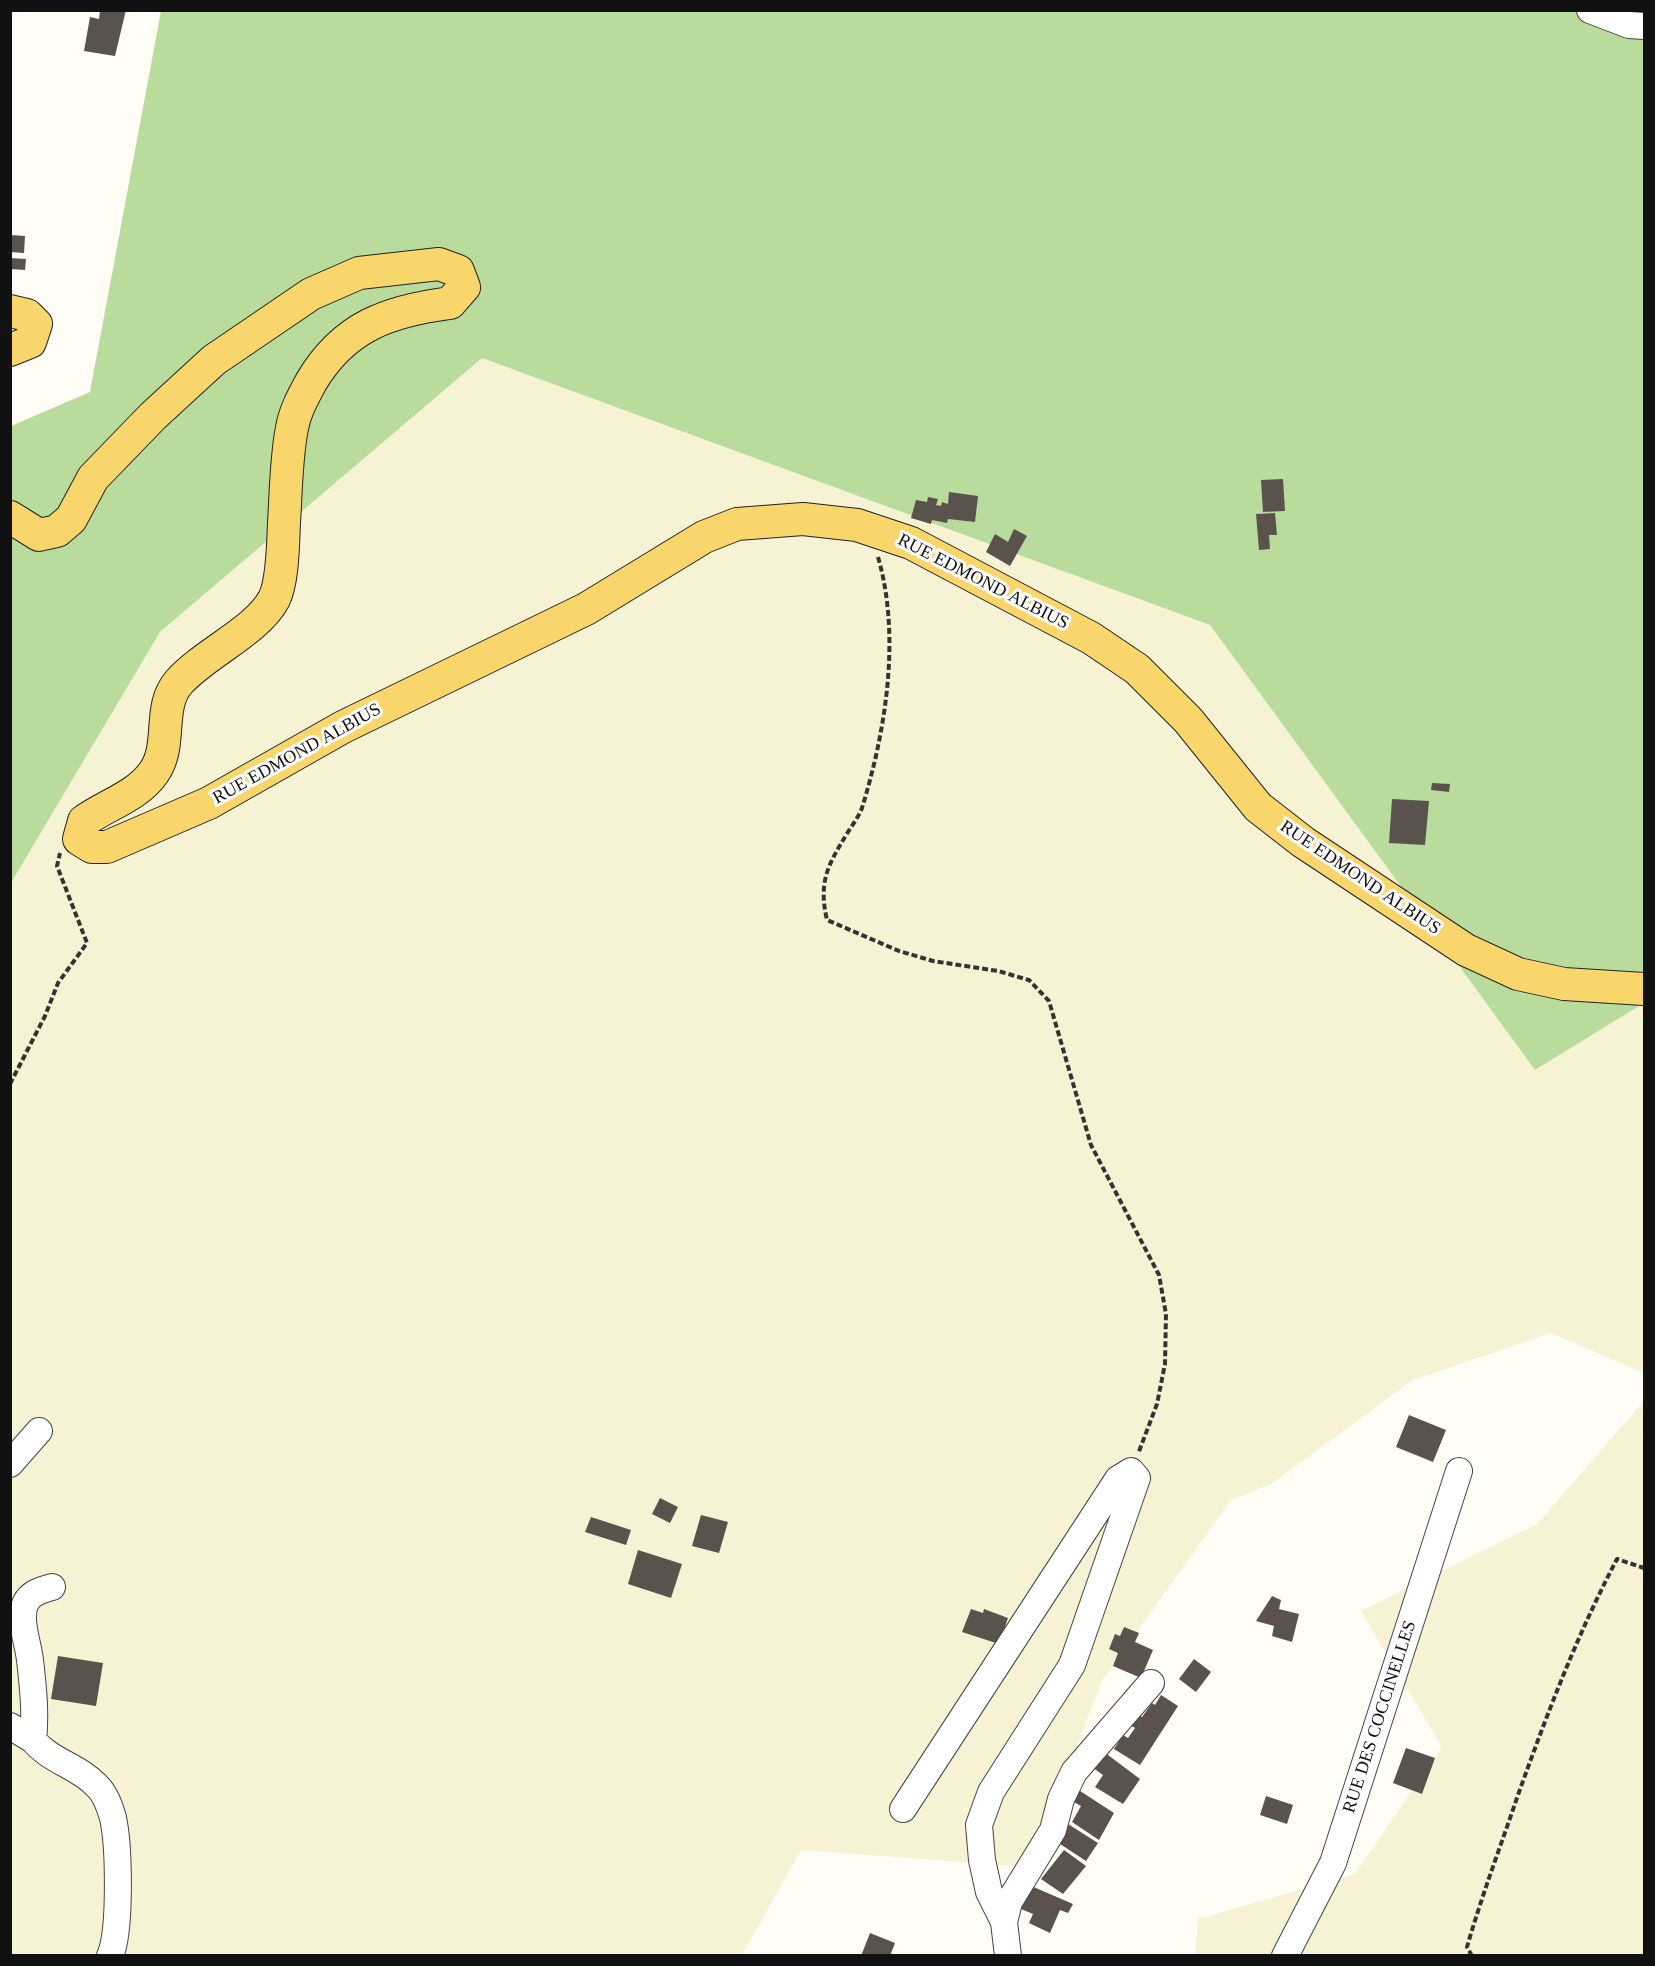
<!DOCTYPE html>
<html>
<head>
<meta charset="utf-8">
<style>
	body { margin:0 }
	#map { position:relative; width:1655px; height:1966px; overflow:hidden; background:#fffdf5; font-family:Georgia,serif }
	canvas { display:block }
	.frame { position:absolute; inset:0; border:12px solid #111; pointer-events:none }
</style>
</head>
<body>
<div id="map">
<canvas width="1655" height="1966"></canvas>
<div class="frame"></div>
</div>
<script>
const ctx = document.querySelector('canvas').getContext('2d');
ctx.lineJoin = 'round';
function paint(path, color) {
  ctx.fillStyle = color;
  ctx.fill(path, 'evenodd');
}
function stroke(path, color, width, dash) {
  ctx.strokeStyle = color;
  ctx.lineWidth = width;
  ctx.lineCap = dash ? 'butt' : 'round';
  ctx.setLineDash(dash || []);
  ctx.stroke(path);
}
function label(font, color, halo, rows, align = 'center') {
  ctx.font = font + ' Georgia,serif';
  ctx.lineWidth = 6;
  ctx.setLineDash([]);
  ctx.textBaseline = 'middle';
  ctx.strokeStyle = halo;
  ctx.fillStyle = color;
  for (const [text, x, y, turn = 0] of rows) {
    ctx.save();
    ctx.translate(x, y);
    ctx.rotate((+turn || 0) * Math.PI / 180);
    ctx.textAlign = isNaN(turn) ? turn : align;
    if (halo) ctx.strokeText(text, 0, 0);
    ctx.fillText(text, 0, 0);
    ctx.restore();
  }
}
paint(new Path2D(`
	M 482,358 L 1210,625 L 1535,1070 L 1644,1003 L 1644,1373 L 1551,1333 L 1413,1380 L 1271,1484 L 1231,1500 L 1102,1681 L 1030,1867 L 801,1850 L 742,1955 L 11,1956 L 11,883 L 160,632 Z
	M 1644,1401 L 1644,1955 L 1195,1956 L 1198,1919 L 1355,1874 L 1442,1747 L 1361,1611 L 1537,1524 Z`), '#f6f3d4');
paint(new Path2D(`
	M 161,11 L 1644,11 L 1644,1003 L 1535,1070 L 1210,625 L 482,358 L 160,632 L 11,883 L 11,426 L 90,392 Z`), '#b9dc9c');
paint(new Path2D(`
	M 100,10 L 126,10 L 115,56 L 84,51 L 90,17 L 99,19 Z
	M 10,235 L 25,236 L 24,253 L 10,252 Z
	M 10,258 L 26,259 L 25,270 L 10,269 Z
	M 1283,479 L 1285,511 L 1263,512 L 1261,480 Z
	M 949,492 L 978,496 L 975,522 L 948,519 L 947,523 L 932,520 L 931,524 L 911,518 L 916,500 L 927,502 L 928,497 L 938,499 L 936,505 L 941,506 L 942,502 L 948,504 Z
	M 1275,513 L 1277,535 L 1269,535 L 1270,549 L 1259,550 L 1256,514 Z
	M 1014,529 L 1027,536 L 1010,566 L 986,552 L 995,534 L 1008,542 Z
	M 1432,783 L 1450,784 L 1449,792 L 1431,790 Z
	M 1392,799 L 1429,801 L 1425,845 L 1389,843 Z
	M 1409,1415 L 1446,1430 L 1433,1462 L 1396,1447 Z
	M 660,1498 L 678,1507 L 670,1523 L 652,1514 Z
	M 701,1515 L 728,1522 L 719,1553 L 692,1546 Z
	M 591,1517 L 631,1530 L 626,1545 L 585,1532 Z
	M 638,1550 L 682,1564 L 671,1598 L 628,1584 Z
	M 1272,1596 L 1281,1600 L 1279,1609 L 1299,1614 L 1292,1642 L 1272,1636 L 1274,1626 L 1256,1621 Z
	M 971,1609 L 983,1613 L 984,1609 L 1008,1618 L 999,1644 L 962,1632 Z
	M 1124,1627 L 1139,1633 L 1135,1642 L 1153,1650 L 1141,1678 L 1113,1666 L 1118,1653 L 1109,1649 L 1115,1634 L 1120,1636 Z
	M 58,1656 L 103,1663 L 96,1706 L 51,1699 Z
	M 1194,1659 L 1211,1672 L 1196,1692 L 1179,1679 Z
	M 1161,1695 L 1178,1706 L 1140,1765 L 1114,1749 L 1123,1735 L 1128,1738 L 1135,1728 L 1128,1724 L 1135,1713 L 1142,1717 L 1152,1703 L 1155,1705 Z
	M 1406,1748 L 1435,1758 L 1422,1794 L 1393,1783 Z
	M 1100,1749 L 1140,1779 L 1123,1804 L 1095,1787 L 1103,1775 L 1089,1765 Z
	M 1077,1789 L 1114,1813 L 1099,1840 L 1072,1822 L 1081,1806 L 1070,1800 Z
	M 1266,1796 L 1293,1805 L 1287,1824 L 1260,1815 Z
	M 1068,1824 L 1098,1843 L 1086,1861 L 1057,1842 Z
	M 1064,1850 L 1086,1866 L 1063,1894 L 1041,1879 Z
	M 1022,1882 L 1073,1904 L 1068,1913 L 1060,1910 L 1050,1933 L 1029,1923 L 1033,1914 L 1021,1909 L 1027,1896 Z
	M 870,1933 L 895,1943 L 890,1956 L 861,1956 Z`), '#5a524d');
const minor = new Path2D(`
	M 1590,10 L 1629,25 L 1644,26
	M 10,1464 L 39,1431
	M 52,1587 C 41,1590 30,1593 25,1604 C 19,1622 28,1642 30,1660 C 33,1686 36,1714 33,1740 C 50,1761 78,1766 96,1785 C 105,1793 110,1807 113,1818 C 119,1845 121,1931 110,1956
	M 10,1726 L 33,1740
	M 903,1809 L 1118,1479 L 1131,1471 L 1137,1478 L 1072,1665 L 991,1792 L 979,1825 L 982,1860 L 989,1892 L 1004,1922
	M 1008,1956 L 1004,1922 L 1009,1902 L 1053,1830 L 1061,1799 L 1074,1772 L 1151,1683
	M 1285,1956 L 1333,1863 L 1459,1471`);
const major = new Path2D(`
	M 10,311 L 27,315 L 36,324 L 30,342 L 10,350
	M 10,517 L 39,535 L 57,531 L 71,519 L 93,478 L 153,416 L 214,360 L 311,294 L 359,273 L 439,264 L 458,271 L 464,287 L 450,303 C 389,311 344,326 311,382 C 303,397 295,411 292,428 C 286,458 286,492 284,523 C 283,543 283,581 274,599 C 257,631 205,653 179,682 C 157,707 173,745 154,772 C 138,796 106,805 84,821 L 79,839 L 92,847 L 107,847 L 209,803 L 343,727 L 586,609 L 704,537 L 737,524 L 803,519 L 857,525 L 911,543 L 1091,638 L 1137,669 L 1188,720 L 1258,807 L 1303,842 L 1466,950 L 1518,974 L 1564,984 L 1644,989`);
stroke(minor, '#444', 28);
stroke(major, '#222', 34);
stroke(new Path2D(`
	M 878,557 C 901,636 886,730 862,808 C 859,816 853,824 848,832 C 828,865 818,881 827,920 L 899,951 L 933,961 L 998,971 L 1029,980 L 1049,1001 L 1091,1145 L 1159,1275 L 1166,1314 L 1165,1364 L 1157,1404 L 1138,1454
	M 10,1084 L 45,1016 L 58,983 L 87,943 L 57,866 L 60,853
	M 1472,1956 L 1467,1947 C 1482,1895 1501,1845 1518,1795 C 1547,1714 1577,1635 1617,1559 L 1644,1568`), '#333', 4, [6, 3]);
stroke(minor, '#fff', 26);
stroke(major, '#f9d66b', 32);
label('18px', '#111', '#fff', [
	["RUE EDMOND ALBIUS",983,582,27],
	["RUE EDMOND ALBIUS",297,754,-29],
	["RUE EDMOND ALBIUS",1360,878,34],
	["RUE DES COCCINELLES",1380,1717,-72]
]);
</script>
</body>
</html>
